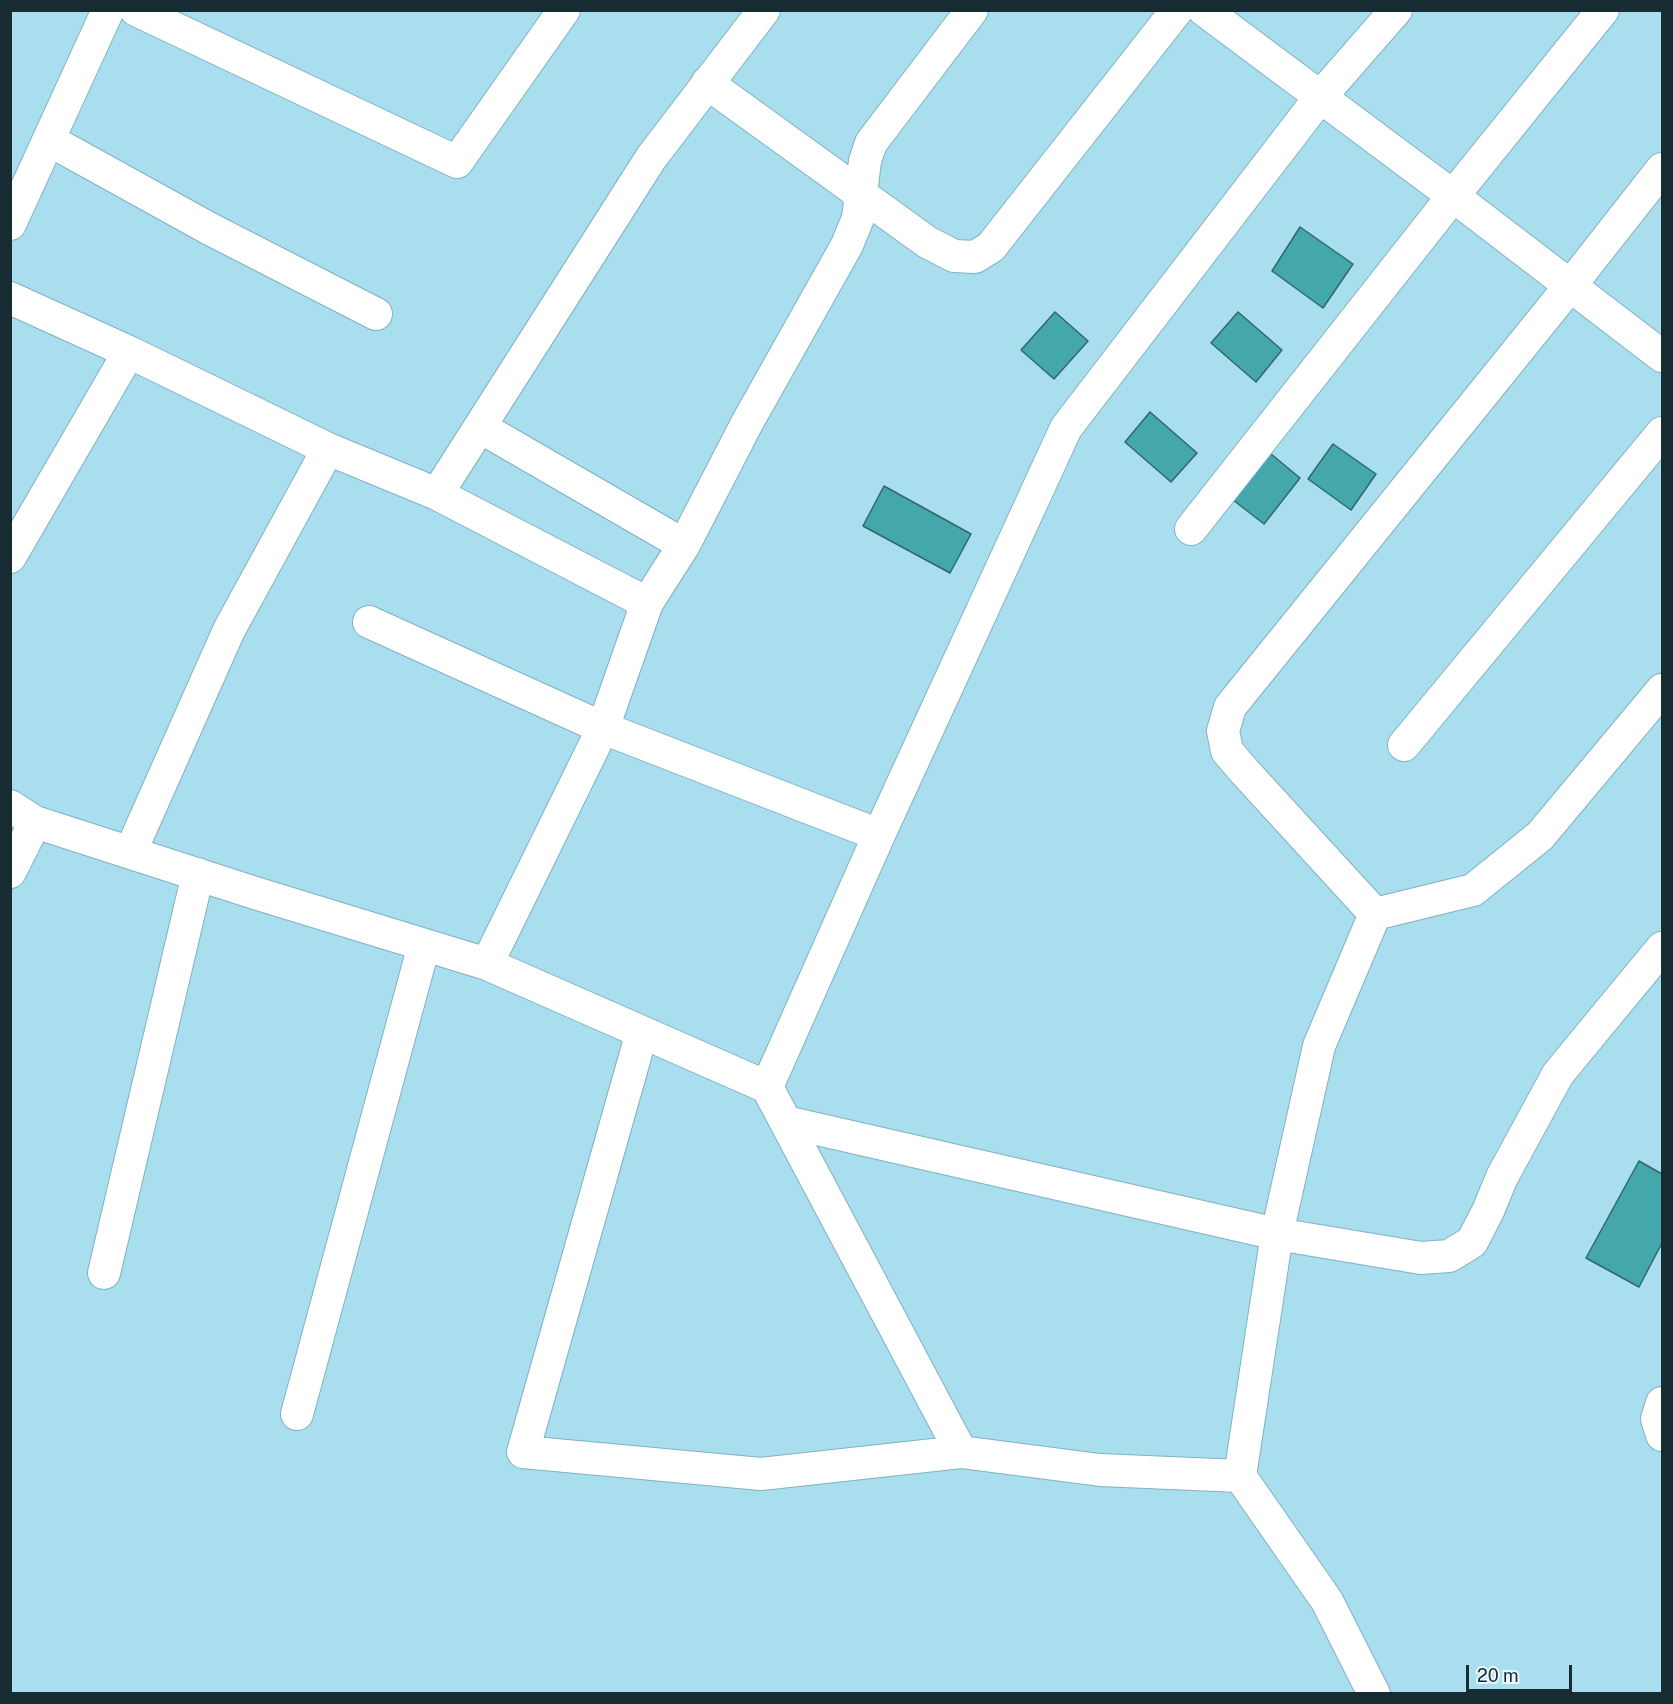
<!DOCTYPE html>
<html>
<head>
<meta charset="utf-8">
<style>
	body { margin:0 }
	#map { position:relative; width:1673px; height:1704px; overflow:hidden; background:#a9deef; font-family:"Public Sans",sans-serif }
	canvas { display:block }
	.frame { position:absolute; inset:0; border:12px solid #162b32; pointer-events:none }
	.scale { position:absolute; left:1466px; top:1665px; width:106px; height:27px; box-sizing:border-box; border:3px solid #162b32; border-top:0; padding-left:8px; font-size:18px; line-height:21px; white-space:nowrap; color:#162b32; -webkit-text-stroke:4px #e9f8fd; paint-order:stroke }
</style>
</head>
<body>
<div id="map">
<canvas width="1673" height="1704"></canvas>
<div class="frame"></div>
<div class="scale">20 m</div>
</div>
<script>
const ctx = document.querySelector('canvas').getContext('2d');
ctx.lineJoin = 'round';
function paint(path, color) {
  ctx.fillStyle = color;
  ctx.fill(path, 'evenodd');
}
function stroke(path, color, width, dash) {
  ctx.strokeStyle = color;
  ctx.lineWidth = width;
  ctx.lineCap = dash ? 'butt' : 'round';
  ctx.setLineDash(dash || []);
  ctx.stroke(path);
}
const building = new Path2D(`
	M 1300,227 L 1353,264 L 1323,308 L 1272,271 Z
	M 1055,312 L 1088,341 L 1054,379 L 1021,350 Z
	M 1238,312 L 1282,350 L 1256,382 L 1211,343 Z
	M 1150,412 L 1197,453 L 1171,482 L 1125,442 Z
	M 1333,444 L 1376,474 L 1351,510 L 1308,479 Z
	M 1265,449 L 1300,478 L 1264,524 L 1228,496 Z
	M 884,486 L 971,534 L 950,573 L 863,526 Z
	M 1639,1161 L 1662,1174 L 1662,1243 L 1639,1287 L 1586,1258 Z`);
paint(building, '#44a7ac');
stroke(building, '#30686b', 1.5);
const street = new Path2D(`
	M 136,10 L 457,162 L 564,10
	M 1204,10 L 1453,196 L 1662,356
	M 707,83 L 927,242 L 954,256 L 975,257 L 991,247 L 1177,10
	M 49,140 L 210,229 L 376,314
	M 10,224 L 108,10
	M 10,298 L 129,352 L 328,449 L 437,494 L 647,603
	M 480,427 L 684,545
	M 437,494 L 651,158 L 764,10
	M 1191,529 L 1453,196 L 1603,10
	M 10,557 L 129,352
	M 369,622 L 603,728 L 879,835
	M 1404,745 L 1662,433
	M 10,806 L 35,822 L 255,893 L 487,964 L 767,1087 L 961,1452 L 1100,1470 L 1240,1476 L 1327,1601 L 1374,1694
	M 130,853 L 229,630 L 328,449
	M 10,872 L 35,822
	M 1375,914 L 1245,772 L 1227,751 L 1223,731 L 1230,707 L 1570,286 L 1662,169
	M 1375,914 L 1473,890 L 1540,836 L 1662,690
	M 487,964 L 603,728 L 647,603 L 684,545 L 747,423 L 847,245 L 858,218 L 865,161 L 871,143 L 972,10
	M 642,1032 L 523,1452 L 761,1474 L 961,1452
	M 767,1087 L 879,835 L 1066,428 L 1321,96 L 1396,10
	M 786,1122 L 1277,1234 L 1421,1258 L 1449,1256 L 1472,1242 L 1488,1211 L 1502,1177 L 1558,1074 L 1662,948
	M 104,1273 L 198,874
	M 1662,1403 L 1657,1419 L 1662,1435
	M 297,1414 L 424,945
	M 1240,1476 L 1277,1234 L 1319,1046 L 1375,914`);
stroke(street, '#7fb2c3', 34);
stroke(street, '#fff', 32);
</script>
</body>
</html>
